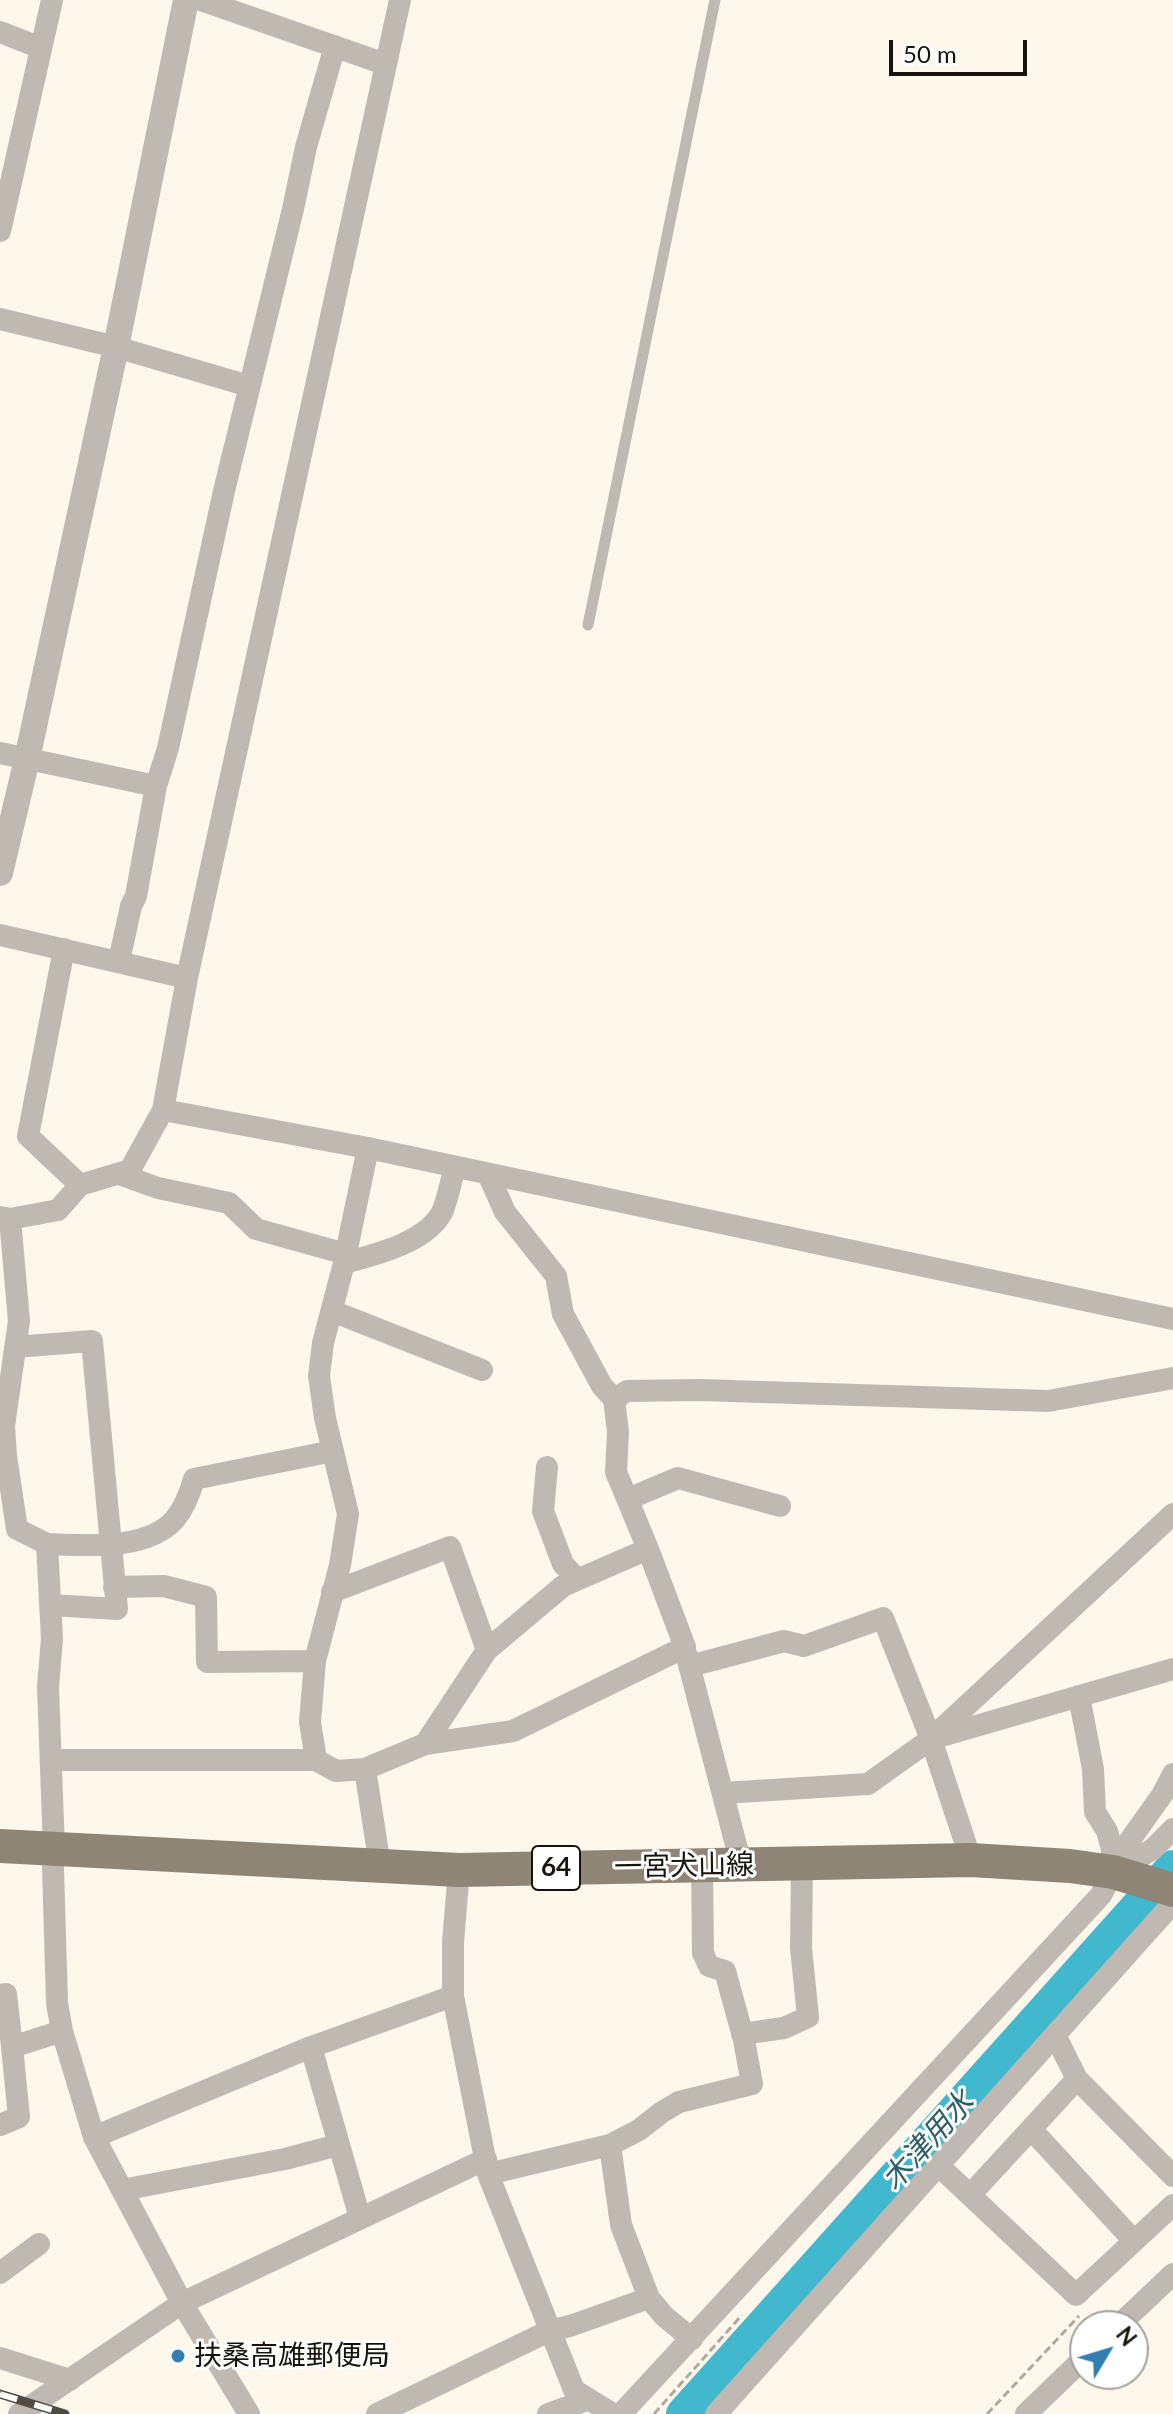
<!DOCTYPE html>
<html>
<head>
<meta charset="utf-8">
<style>
	body { margin:0 }
	#map { position:relative; width:1173px; height:2414px; overflow:hidden; background:#fef7ec; font-family:Lato,sans-serif }
	canvas { display:block }
	.north { position:absolute; left:1069px; top:2310px; width:80px; height:80px; box-sizing:border-box; background:#fff; border:2px solid #a3a19e; border-radius:50%; rotate:52deg; font-size:22px; font-weight:700; line-height:32px; text-align:center; color:#18140d }
	.north::after { content:''; display:block; margin:auto; width:28px; height:36px; background:#327eb1; clip-path:polygon(50% 0,100% 100%,50% 72%,0 100%) }
	.scale { position:absolute; left:889px; top:40px; width:138px; height:36px; box-sizing:border-box; border:4px solid #18140d; border-top:0; padding-left:10px; font-size:24px; line-height:28px; white-space:nowrap; color:#18140d; -webkit-text-stroke:6px #fff; paint-order:stroke }
</style>
</head>
<body>
<div id="map">
<canvas width="1173" height="2414"></canvas>
<div class="north">N</div>
<div class="scale">50 m</div>
</div>
<script>
const ctx = document.querySelector('canvas').getContext('2d');
ctx.lineJoin = 'round';
function stroke(path, color, width, dash) {
  ctx.strokeStyle = color;
  ctx.lineWidth = width;
  ctx.lineCap = dash ? 'butt' : 'round';
  ctx.setLineDash(dash || []);
  ctx.stroke(path);
}
function label(font, color, halo, rows, align = 'center') {
  ctx.font = font + ' Lato,"Noto Sans JP",sans-serif';
  ctx.lineWidth = 6;
  ctx.setLineDash([]);
  ctx.textBaseline = 'middle';
  ctx.strokeStyle = halo;
  ctx.fillStyle = color;
  for (const [text, x, y, turn = 0] of rows) {
    ctx.save();
    ctx.translate(x, y);
    ctx.rotate((+turn || 0) * Math.PI / 180);
    ctx.textAlign = isNaN(turn) ? turn : align;
    if (halo) ctx.strokeText(text, 0, 0);
    ctx.fillText(text, 0, 0);
    ctx.restore();
  }
}
stroke(new Path2D(`
	M 683,2414 L 1173,1867`), '#41b8ce', 34);
stroke(new Path2D(`
	M 654,2414 L 742,2315
	M 987,2414 L 1079,2316`), '#afa9a0', 3, [8, 4]);
stroke(new Path2D(`
	M 588,625 L 715,0`), '#bfb9b1', 11);
stroke(new Path2D(`
	M 201,0 L 385,64
	M 0,32 L 41,48
	M 0,231 L 52,0
	M 0,319 L 116,347 L 249,386
	M 0,753 L 156,786
	M 0,935 L 187,978
	M 64,949 L 28,1136 L 80,1185
	M 119,961 L 131,906 L 136,896 L 156,786 L 168,748 L 224,491 L 293,209 L 306,147 L 335,46
	M 163,1110 L 368,1148 L 1173,1319
	M 368,1148 L 344,1263 L 323,1343 L 319,1376 L 325,1418 L 348,1514 L 340,1565 L 315,1661 L 310,1722 L 316,1760 L 336,1771 L 365,1769 L 380,1866
	M 119,1174 L 158,1188 L 229,1203 L 256,1229 L 346,1254
	M 488,1174 L 505,1212 L 556,1276 L 563,1314 L 602,1386 L 614,1399 L 618,1432 L 616,1472 L 648,1549
	M 0,1217 L 10,1219 L 58,1210 L 80,1185 L 130,1170 L 163,1110 L 187,978 L 400,0
	M 10,1219 L 19,1321 L 4,1426 L 6,1456 L 17,1529 L 47,1544 L 52,1639 L 48,1687 L 54,1849 L 53,1868 L 57,2003 L 62,2031 L 94,2137 L 182,2303 L 249,2414
	M 344,1263 C 374,1255 429,1242 443,1210 C 448,1197 451,1181 455,1167
	M 332,1311 L 482,1370
	M 15,1347 L 92,1341 L 117,1609 L 51,1605
	M 614,1399 L 627,1391 L 699,1390 L 1048,1401 L 1173,1378
	M 547,1467 L 543,1511 L 563,1564 L 577,1579
	M 628,1499 L 678,1478 L 780,1506
	M 47,1544 C 85,1545 148,1551 175,1519 C 185,1507 190,1493 194,1479 L 333,1451
	M 114,1587 L 164,1586 L 206,1597 L 207,1662 L 315,1661
	M 332,1592 L 450,1547 L 487,1650
	M 686,1653 L 741,1864
	M 690,1666 L 784,1641 L 804,1646 L 883,1618 L 931,1739 L 971,1860
	M 1079,1696 L 1093,1769 L 1095,1812 L 1107,1831 L 1112,1849 L 1112,1871
	M 935,1735 L 1173,1514
	M 51,1760 L 316,1760
	M 365,1769 L 425,1744 L 487,1650 L 563,1586 L 648,1549 L 685,1647 L 513,1731 L 425,1744
	M 723,1793 L 868,1784 L 931,1739 L 1173,1669
	M 459,1870 L 453,1942 L 453,1996 L 488,2174 L 574,2390 L 613,2414
	M 1114,1872 L 1153,1849 L 1173,1829
	M 0,1995 L 6,1994 L 12,2047
	M 742,2034 L 784,2028 L 808,2017 L 801,1948 L 802,1863
	M 311,2047 L 360,2218
	M 1077,2079 L 1173,2176
	M 0,2125 L 19,2117 L 12,2047 L 62,2031
	M 1031,2129 L 1134,2241
	M 94,2137 L 311,2047 L 453,1996
	M 610,2145 L 639,2130 L 662,2112 L 679,2102 L 752,2084 L 744,2040 L 725,1971 L 709,1966 L 703,1953 L 702,1865
	M 939,2166 L 1076,2295 L 1173,2205
	M 122,2190 L 285,2159 L 338,2145
	M 971,2194 L 1077,2079 L 1055,2035
	M 0,2273 L 39,2244
	M 649,2298 L 664,2316 L 692,2339
	M 1118,2326 L 1173,2274
	M 0,2358 L 70,2380
	M 19,2414 L 182,2303 L 486,2159
	M 377,2414 L 549,2331 L 570,2326 L 649,2298 L 621,2225 L 610,2145 L 488,2174
	M 548,2414 L 587,2400
	M 621,2414 L 1101,1895 L 1130,1840 L 1162,1795 L 1173,1774
	M 716,2414 L 1173,1903
	M 1026,2414 L 1085,2357`), '#bfb9b1', 22);
stroke(new Path2D(`
	M 0,873 L 27,759 L 116,347 L 186,0`), '#bfb9b1', 26);
stroke(new Path2D(`
	M 0,1846 L 459,1870 L 971,1860 L 1070,1866 L 1113,1872 L 1173,1890`), '#8e8576', 34);
const rail = new Path2D(`
	M 0,2394 L 65,2414`);
stroke(rail, '#504b43', 9);
stroke(rail, '#fff', 6, [18]);
for (const [x, y, r, color] of [
	[178,2356,8,"#327eb1"]
]) {
  const dot = new Path2D();
  dot.arc(x, y, r, 0, 2 * Math.PI);
  ctx.fillStyle = color;
  ctx.fill(dot);
  stroke(dot, '#fff', 3);
}
for (const [x, y, w] of [
	[556,1868,48]
]) {
  const box = new Path2D();
  box.roundRect(x - w / 2, y - 22, w, 44, 6);
  ctx.fillStyle = '#fff';
  ctx.fill(box);
  stroke(box, '#18140d', 2);
}
label('bold 26px', '#18140d', null, [
	["64",556,1868]
]);
label('28px', '#18140d', '#fff', [
	["一宮犬山線",684,1866,-1]
]);
label('28px', '#18140d', '#fff', [
	["扶桑高雄郵便局",194,2356]
], 'left');
label('italic 30px', '#2e5f69', '#fff', [
	["木津用水",928,2141,-48]
]);
</script>
</body>
</html>
